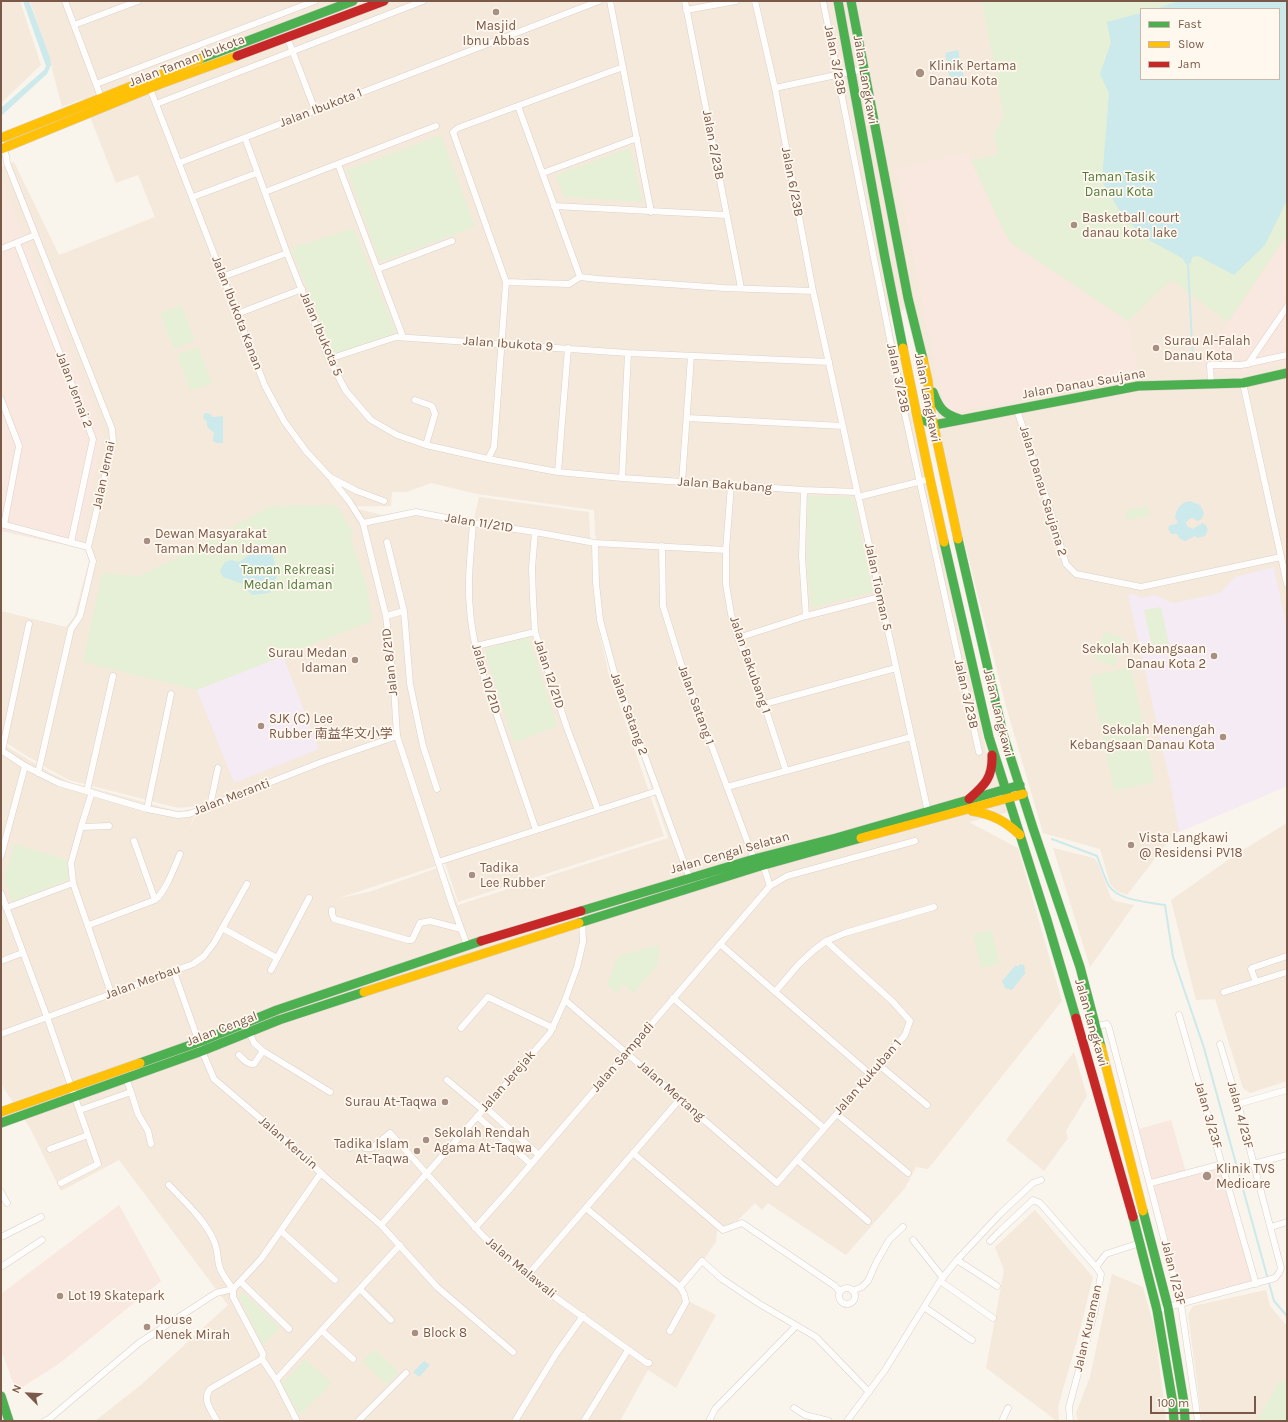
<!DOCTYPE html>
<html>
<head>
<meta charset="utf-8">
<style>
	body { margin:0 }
	#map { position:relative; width:1288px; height:1422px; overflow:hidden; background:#f9f4ec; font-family:Karla,sans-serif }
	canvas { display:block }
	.frame { position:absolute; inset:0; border:2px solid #7b5949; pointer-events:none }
	.legend { position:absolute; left:1140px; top:8px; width:140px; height:72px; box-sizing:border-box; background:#fff8ef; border:1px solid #cab8ad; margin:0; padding:5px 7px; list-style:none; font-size:12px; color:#7b5949 }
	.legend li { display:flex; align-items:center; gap:8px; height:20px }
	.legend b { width:20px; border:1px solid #cab8ad }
	.north { position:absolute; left:8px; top:1374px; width:40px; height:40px; -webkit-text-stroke:3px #fff8ef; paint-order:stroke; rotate:294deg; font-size:11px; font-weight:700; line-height:16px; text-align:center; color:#7b5949 }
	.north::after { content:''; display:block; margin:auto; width:14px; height:18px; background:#7b5949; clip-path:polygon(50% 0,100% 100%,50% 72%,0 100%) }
	.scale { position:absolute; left:1150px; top:1396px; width:106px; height:18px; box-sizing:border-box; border:2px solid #7b5949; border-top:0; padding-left:5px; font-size:12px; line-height:14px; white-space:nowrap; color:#7b5949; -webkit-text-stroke:3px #fff8ef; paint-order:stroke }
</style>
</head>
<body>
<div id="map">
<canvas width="1288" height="1422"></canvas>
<div class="frame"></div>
<ul class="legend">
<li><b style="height:5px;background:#4caf50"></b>Fast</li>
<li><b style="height:5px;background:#ffc107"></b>Slow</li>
<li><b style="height:5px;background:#c62828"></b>Jam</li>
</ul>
<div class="north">N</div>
<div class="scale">100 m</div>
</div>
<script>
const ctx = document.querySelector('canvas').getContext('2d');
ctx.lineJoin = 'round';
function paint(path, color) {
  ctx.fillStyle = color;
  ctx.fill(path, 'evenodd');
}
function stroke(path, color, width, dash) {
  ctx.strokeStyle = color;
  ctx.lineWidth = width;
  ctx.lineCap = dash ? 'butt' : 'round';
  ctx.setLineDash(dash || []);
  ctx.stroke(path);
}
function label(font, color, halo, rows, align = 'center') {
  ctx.font = font + ' Karla,"Noto Sans SC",sans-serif';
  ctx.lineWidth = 3.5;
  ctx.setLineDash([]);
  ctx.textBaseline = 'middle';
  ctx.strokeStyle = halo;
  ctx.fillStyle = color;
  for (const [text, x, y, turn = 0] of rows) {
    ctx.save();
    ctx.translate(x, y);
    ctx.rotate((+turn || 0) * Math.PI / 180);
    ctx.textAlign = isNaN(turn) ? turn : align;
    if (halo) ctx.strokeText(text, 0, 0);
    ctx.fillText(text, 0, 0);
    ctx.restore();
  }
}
paint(new Path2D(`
	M 1,1 L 20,1 L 41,65 L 1,103 Z
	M 30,1 L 1287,1 L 1287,786 L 1174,834 L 1127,895 L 1117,891 L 1110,884 L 1100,849 L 1043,833 L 1007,710 L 905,309 L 889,316 L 988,758 L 998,780 L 1009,812 L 969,822 L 1018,848 L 1062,1001 L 928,1169 L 916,1167 L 905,1188 L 846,1255 L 768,1203 L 762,1210 L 755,1203 L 738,1220 L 717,1231 L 716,1242 L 683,1289 L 688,1301 L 716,1315 L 676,1388 L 648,1370 L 620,1421 L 95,1421 L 142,1384 L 228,1305 L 119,1160 L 61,1191 L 30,1128 L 1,1084 L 1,743 L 49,772 L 70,782 L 177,811 L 196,809 L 190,828 L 199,806 L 178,808 L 69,780 L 50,770 L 1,740 L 1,611 L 66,627 L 74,617 L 89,561 L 85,549 L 1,531 L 1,167 L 14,162 L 59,255 L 155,217 L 138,175 L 116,183 L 83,99 L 62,107 L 51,65 ZM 1141,9 L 1279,9 L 1279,79 L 1141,79 ZM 431,483 L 477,494 L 594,510 L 595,535 L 599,547 L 599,622 L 611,672 L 626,712 L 668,838 L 458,905 L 443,866 L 369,892 L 339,898 L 445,863 L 458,902 L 664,836 L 608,671 L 597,622 L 593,546 L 590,536 L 589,512 L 479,497 L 474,519 L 415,509 L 382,515 L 350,507 L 317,507 L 391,506 L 392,492 L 407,492 Z
	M 1287,823 L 1287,1081 L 1250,1093 L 1243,1088 L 1215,999 L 1196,1000 L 1171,900 L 1238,853 Z
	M 1053,848 L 1094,858 L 1098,863 L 1111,898 L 1115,901 L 1134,905 L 1090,967 Z
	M 1074,1052 L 1087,1096 L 1066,1131 L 1068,1138 L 1044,1171 L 1006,1140 Z
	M 1035,1210 L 1093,1277 L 1080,1330 L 1058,1407 L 1059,1421 L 1057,1421 L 986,1368 L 1004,1270 L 995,1247 Z
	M 1112,1274 L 1143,1287 L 1155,1330 L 1166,1421 L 1078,1421 L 1076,1413 L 1090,1377 Z
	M 1266,1290 L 1270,1306 L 1287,1326 L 1287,1421 L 1202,1421 L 1188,1314 L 1193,1306 Z`), '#f5e9dc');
paint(new Path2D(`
	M 968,153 L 1004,232 L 1012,244 L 1128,321 L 1138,372 L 1144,376 L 1119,379 L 1067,389 L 956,413 L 944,405 L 924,311 L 896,169 Z
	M 1,180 L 103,434 L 79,548 L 1,531 Z
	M 1287,235 L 1287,363 L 1242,373 L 1203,372 L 1197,368 Z
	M 1171,1120 L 1187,1176 L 1221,1167 L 1252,1282 L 1184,1300 L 1139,1129 Z
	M 119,1205 L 161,1281 L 60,1363 L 16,1391 L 1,1349 L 1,1294 Z`), '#f9e8df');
paint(new Path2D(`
	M 1274,567 L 1287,628 L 1287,786 L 1179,832 L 1170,782 L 1128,595 L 1134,594 L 1141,598 L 1155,595 L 1173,603 L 1220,593 L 1235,577 Z
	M 283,656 L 319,749 L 234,783 L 197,690 Z`), '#f5ebf4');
paint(new Path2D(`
	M 982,1 L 1287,1 L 1287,235 L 1228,322 L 1171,280 L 1128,321 L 1012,244 L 1004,232 L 971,160 L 998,155 L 994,133 L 1004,117 ZM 1141,9 L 1279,9 L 1279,79 L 1141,79 Z
	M 441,135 L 475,227 L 380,262 L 347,170 Z
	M 630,148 L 643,202 L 564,197 L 556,175 Z
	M 354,228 L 396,333 L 333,354 L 291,248 Z
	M 181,305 L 195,340 L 174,349 L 160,313 Z
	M 198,347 L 212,383 L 191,391 L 177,355 Z
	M 808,496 L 853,497 L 873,592 L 811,608 L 807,557 Z
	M 337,505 L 354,534 L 350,536 L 367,587 L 372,621 L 197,690 L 83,662 L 102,573 L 139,576 L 179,557 L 270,506 Z
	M 1148,506 L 1150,515 L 1127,521 L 1125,511 Z
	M 1161,607 L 1169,644 L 1152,647 L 1144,610 Z
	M 1105,631 L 1126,640 L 1114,667 L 1093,658 Z
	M 529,637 L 557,726 L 514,743 L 484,649 Z
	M 1131,667 L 1155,782 L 1114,791 L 1090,676 Z
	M 14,844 L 67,860 L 69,879 L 12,902 L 4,878 Z
	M 991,930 L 1000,964 L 981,968 L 973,935 Z
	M 659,945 L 658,964 L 634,993 L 623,983 L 616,993 L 607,985 L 618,956 Z
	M 243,1292 L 280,1328 L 263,1345 L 239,1297 Z
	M 375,1349 L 399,1372 L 387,1385 L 362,1361 Z
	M 305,1359 L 332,1383 L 300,1415 L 282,1384 Z
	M 1280,1380 L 1287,1382 L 1287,1416 L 1284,1421 L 1257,1421 Z`), '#e6f0d6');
paint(new Path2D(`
	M 23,1 L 29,1 L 50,58 L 51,65 L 47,74 L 1,116 L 1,108 L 44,70 L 46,66 Z
	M 1179,1 L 1287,1 L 1287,200 L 1265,245 L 1234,275 L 1198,256 L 1192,257 L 1191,263 L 1186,264 L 1182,258 L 1147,239 L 1122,215 L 1102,181 L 1109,93 L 1100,74 L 1111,43 L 1107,22 L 1141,13 L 1141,79 L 1279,79 L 1279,9 L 1155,9 Z
	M 958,50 L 965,83 L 951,86 L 945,53 Z
	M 207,413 L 210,414 L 212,417 L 223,416 L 223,443 L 216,443 L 213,441 L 214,433 C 210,429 206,428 207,421 L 205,420 L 203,417 L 204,414 Z
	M 1190,501 L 1200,505 L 1204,513 C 1203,517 1202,520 1197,521 L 1193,518 L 1189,519 L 1186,523 L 1187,526 L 1193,529 L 1202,523 L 1206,525 L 1208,530 L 1205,536 L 1198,538 L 1195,536 L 1185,541 L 1179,538 L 1177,534 L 1171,534 L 1168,528 L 1170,525 L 1176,524 L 1178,522 L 1175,518 C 1176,509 1181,502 1190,501 Z
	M 259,544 L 266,545 L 271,549 L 274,560 L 277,576 L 273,587 L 269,593 L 252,595 L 243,584 L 223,577 L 220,571 L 225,562 L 231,560 L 239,562 L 249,555 L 252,549 Z
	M 1020,964 L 1024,965 L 1025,969 L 1024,971 L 1026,972 L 1012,990 L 1005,988 L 1002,981 L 1016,965 L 1018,967 Z
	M 424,1361 L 430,1365 L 419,1377 L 413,1372 Z`), '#cce9eb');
stroke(new Path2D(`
	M 1188,264 L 1193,362
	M 1052,839 L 1097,856 C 1101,866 1104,877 1109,886 C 1119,901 1149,902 1165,905 L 1173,957 L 1204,1048 L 1274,1301 L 1287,1316`), '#cce9eb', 2);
const street = new Path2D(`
	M 65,1 L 102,100
	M 610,1 L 651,212
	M 685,1 L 741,288
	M 755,1 L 775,88 L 813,291 L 928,812
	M 823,1 L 904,410 L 979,752
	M 686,10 L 736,1
	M 74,25 L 138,1
	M 287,37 L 315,110
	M 96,84 L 315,1
	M 149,86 L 265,386 L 284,421 L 306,451 L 330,477 L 357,491 L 384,501
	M 775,88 L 864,69
	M 156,104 L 423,1
	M 518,106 L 580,277
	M 245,138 L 287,253 L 329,359 L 346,391 L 371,420 L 397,435 L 426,445 L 488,459 L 558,472 L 622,478 L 804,490 L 857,492
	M 1,142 L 6,156 L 7,163 L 112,429 L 113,442 L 88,547 L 93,561 L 80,616 L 71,629 L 38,773
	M 179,163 L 599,1
	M 338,164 L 403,337
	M 543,173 L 637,138
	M 265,192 L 436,126
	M 193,197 L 257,173
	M 554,206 L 726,215
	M 17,243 L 93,439 L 71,542
	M 1,249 L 35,235
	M 378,269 L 452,241
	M 222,277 L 287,253
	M 580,277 L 598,279 L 724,288 L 813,291
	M 506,282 L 569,284 L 580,277
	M 237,314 L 302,289
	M 329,359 L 396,337 L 628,353 L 829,362
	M 1248,364 L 1287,307
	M 1243,383 L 1287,584
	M 1211,384 L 1210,365 L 1241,365 L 1287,355
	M 1,399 L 19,446 L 4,525
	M 415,400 L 432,406 L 435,414 L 426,445
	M 1017,410 L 1048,503 L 1066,564 L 1076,574 L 1141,587 L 1281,557
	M 687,418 L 843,426
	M 488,459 L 494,447 L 506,282 L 453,132 L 458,128 L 623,67
	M 558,472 L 568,348
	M 622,478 L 628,353
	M 332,480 L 349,501 L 363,523 L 386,616 L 394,687 L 397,736 L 452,904 L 467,945
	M 682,482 L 691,356
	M 731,485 L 726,550 L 726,584 L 731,614 L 738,638 L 764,704 L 786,771
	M 804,490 L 802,556 L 806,616
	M 858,497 L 930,479
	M 363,523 L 416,512 L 473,523 L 535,532 L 595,543 L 726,550
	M 473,523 C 471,552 467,581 470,610 C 471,627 475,643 478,660 L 536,830
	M 1,524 L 88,547
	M 535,532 L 532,568 L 533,599 L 535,632 L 567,728 L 598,810
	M 387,542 L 404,611 L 410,684 L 423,746 L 437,789
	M 595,543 L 596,583 L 600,620 L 614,672 L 690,879
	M 662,546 L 663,606 L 680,661 L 755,862
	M 386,616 L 404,611
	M 738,638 L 806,616 L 880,597
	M 476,646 L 535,632
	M 764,704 L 896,668
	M 1,750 L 25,766 L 59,783 L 147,809 L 178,815 L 189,814 L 322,762 L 397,736
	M 2,751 L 29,624
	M 727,787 L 911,737
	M 87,791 L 113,676
	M 210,806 L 218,768
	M 147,809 L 171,694
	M 109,826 L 81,827 L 71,863 L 73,883 L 111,993
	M 81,827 L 92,792
	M 134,841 L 155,900
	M 1,856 L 25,766
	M 438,862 L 657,791
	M 770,886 L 787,876 L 915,841
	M 1,893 L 47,1017 L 98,1164 L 61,1183
	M 6,908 L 73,883
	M 332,910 L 332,914 L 334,919 L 408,940 L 412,940 L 420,923 L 430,921 L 461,929
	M 89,925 L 155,900 C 166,891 174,868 180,854
	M 222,928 L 277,958
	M 720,944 L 871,1075
	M 1,961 L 22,953
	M 271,970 L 309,898
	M 174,972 L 202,1051 L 214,1079 L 295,1148 L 324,1176 L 381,1225 L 437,1287 L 513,1352
	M 1256,982 L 1251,969 L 1252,968 L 1287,956
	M 775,992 L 798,965 L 814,950 L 826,941 L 845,933 L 934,907
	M 1224,992 L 1287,972
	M 673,998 L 824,1128
	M 565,1000 L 777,1183 L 905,1035 L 910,1021 L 893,1002 L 826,941
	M 1179,1015 L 1256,1284
	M 1096,1026 L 1107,1024 L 1109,1028 L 1181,1304 L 1198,1421
	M 461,1028 L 488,997 L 553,1028
	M 249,1032 L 254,1043 L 263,1051 L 330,1092
	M 1,1034 L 193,964 L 204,956 L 214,943 L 247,884
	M 239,1055 C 244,1060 248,1065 254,1064 L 263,1051
	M 879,1065 L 927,1105
	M 447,1080 L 483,1110
	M 131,1092 L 138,1114 L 148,1131 L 151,1144
	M 1238,1104 L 1287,1090
	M 485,1107 L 539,1155
	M 80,1110 L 131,1092 L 126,1078
	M 837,1114 L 908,1173
	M 477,1116 L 531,1164
	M 350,1148 L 355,1144 L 359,1142 L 365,1148 L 372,1148 L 390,1133 L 483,1236 L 527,1276 L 555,1297 L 647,1363 L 649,1363
	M 50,1149 L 88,1135
	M 633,1153 L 723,1230 L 742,1223 L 835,1286 L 840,1292
	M 797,1160 L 868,1221
	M 1253,1164 L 1287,1155
	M 1151,1183 L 1222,1164
	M 1,1192 L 7,1203
	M 586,1208 L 680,1287 L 684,1294 L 686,1302 L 670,1331
	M 381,1225 L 507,1083 L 550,1033 L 565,1000 L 577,967 L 583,942 L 582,919
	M 1271,1227 L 1287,1222
	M 475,1228 L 509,1190 L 770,886 L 763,865
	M 281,1231 L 335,1280
	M 1,1237 L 41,1217
	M 913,1240 L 943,1278
	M 990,1241 L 1000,1231 L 1033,1200 L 1040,1203 L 1096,1267 L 1101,1274 L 1095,1310 L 1069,1407 L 1070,1421
	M 957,1260 L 997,1286
	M 1,1267 L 42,1240
	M 1096,1267 L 1106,1254 L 1140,1243
	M 527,1276 L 680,1099
	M 940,1281 L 993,1318
	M 241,1282 L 289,1329
	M 680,1287 L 702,1261 L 722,1279 L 758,1303 L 816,1337 L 869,1392
	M839 1296a8 8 0 1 1 16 0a8 8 0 1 1-16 0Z
	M 360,1289 L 391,1320
	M 852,1291 L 862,1287 L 868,1281 L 876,1263 L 889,1240 L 903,1227
	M 924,1307 L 972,1340
	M 1157,1310 L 1275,1278 L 1279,1273 L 1281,1268 L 1238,1104 L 1220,1044
	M 322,1331 L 353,1359
	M 262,1359 L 263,1354 L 233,1297 L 233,1289 L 261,1259 L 321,1173
	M 262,1359 L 276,1380 L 297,1421
	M 276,1380 L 400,1245
	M 794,1408 L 805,1415 L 829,1421
	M 45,1421 L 49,1419 L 139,1343 L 216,1293 L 233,1289 C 228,1282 221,1274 219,1265 C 217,1256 218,1250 214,1241 C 205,1220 184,1201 169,1185
	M 217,1421 C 211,1410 202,1400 210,1389 L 262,1359
	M 358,1421 L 406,1373
	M 515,1421 L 556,1354 L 583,1316
	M 584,1421 L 628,1350
	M 709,1421 L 715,1409 L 796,1326
	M 847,1421 L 885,1370 L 940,1281 L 957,1260 L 1000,1214 L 1033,1183 L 1041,1180
	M 1002,1421 L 1008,1408`);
const fast = new Path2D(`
	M 838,1 L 885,258 L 903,348
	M 851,1 L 908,298 L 923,359
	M 200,59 L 353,1
	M 933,392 C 939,408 943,414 960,419
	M 918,417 L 934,425 L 1138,386 L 1243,383 L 1287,373
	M 958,539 L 1003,734 L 1033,828 L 1080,967 L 1101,1047
	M 944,542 L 989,737 L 1047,920 L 1076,1018
	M 581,911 L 754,859 L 836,838 L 1020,785
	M 579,923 L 757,867 L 861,838
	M 140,1063 L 199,1042 L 277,1010 L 481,941
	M 1,1123 L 202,1051 L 279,1020 L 364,992
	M 1143,1211 L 1168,1307 L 1184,1403 L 1185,1421
	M 1133,1217 L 1157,1310 L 1173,1404 L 1174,1421
	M 1,1396 L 9,1421`);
const slow = new Path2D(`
	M 1,138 L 200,59
	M 1,149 L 160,84 L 237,56
	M 903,348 L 930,479 L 944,542
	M 923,359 L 928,381 L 931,413 L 958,539
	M 972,811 C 992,814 1005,821 1020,835
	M 861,838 L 1023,794
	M 364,992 L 579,923
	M 1101,1047 L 1143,1211
	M 1,1112 L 140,1063`);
const jam = new Path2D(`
	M 237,56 L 384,1
	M 969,799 C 985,785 993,777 992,755
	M 481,941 L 581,911
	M 1076,1018 L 1133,1217`);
stroke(street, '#d8d1ca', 7);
stroke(fast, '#d9cfc8', 10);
stroke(slow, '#d9cfc8', 10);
stroke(jam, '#d9cfc8', 10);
stroke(street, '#fefdfc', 6);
stroke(fast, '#4caf50', 9);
stroke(slow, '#ffc107', 9);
stroke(jam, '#c62828', 9);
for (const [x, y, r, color] of [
	[496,12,4,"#a78f82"],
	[920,73,5,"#a78f82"],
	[1074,225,4,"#a78f82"],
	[1156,348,4,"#a78f82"],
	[147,541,4,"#a78f82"],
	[1214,656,4,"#a78f82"],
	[355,660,4,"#a78f82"],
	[261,726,4,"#a78f82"],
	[1223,737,4,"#a78f82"],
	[1131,845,4,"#a78f82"],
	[472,875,4,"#a78f82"],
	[445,1102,4,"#a78f82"],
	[426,1140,4,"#a78f82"],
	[417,1151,4,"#a78f82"],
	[1207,1176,5,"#a78f82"],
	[60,1296,4,"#a78f82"],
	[147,1327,4,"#a78f82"],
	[415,1333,4,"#a78f82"]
]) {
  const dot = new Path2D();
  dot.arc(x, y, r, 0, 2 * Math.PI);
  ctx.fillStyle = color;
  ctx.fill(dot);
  stroke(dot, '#fff8ef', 1.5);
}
label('13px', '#7b5949', '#fff8ef', [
	["Masjid",496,26,"center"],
	["Ibnu Abbas",496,41,"center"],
	["Klinik Pertama",929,66],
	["Danau Kota",929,81],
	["Basketball court",1082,218],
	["danau kota lake",1082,233],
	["Surau Al-Falah",1164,341],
	["Danau Kota",1164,356],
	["Dewan Masyarakat",155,534],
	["Taman Medan Idaman",155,549],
	["Sekolah Kebangsaan",1206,649,"right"],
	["Danau Kota 2",1206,664,"right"],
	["Surau Medan",347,653,"right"],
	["Idaman",347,668,"right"],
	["SJK (C) Lee",269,719],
	["Rubber 南益华文小学",269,734],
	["Sekolah Menengah",1215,730,"right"],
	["Kebangsaan Danau Kota",1215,745,"right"],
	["Vista Langkawi",1139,838],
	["@ Residensi PV18",1139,853],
	["Tadika",480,868],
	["Lee Rubber",480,883],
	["Surau At-Taqwa",437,1102,"right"],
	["Sekolah Rendah",434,1133],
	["Agama At-Taqwa",434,1148],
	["Tadika Islam",409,1144,"right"],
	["At-Taqwa",409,1159,"right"],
	["Klinik TVS",1216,1169],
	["Medicare",1216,1184],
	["Lot 19 Skatepark",68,1296],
	["House",155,1320],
	["Nenek Mirah",155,1335],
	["Block 8",423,1333]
], 'left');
label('13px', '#7b5949', '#fff8ef', [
	["Jalan 3/23B",835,60,79],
	["Jalan Taman Ibukota",187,61,-21],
	["Jalan Langkawi",865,80,80],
	["Jalan Ibukota 1",321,108,-21],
	["Jalan 2/23B",713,145,79],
	["Jalan 6/23B",792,182,79],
	["Jalan Ibukota Kanan",237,313,69],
	["Jalan Ibukota 5",321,334,67],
	["Jalan Ibukota 9",508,344,4],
	["Jalan 3/23B",898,378,78],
	["Jalan Danau Saujana",1084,384,-10],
	["Jalan Jernai 2",74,390,69],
	["Jalan Langkawi",927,398,79],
	["Jalan Jernai",104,475,-78],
	["Jalan Bakubang",725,485,4],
	["Jalan Danau Saujana 2",1043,491,73],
	["Jalan 11/21D",479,523,9],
	["Jalan Tioman 5",878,587,78],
	["Jalan 8/21D",390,662,-96],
	["Jalan Bakubang 1",750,665,71],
	["Jalan 12/21D",549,674,72],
	["Jalan 10/21D",486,679,73],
	["Jalan 3/23B",966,694,77],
	["Jalan Satang 1",696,705,70],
	["Jalan Langkawi",998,713,76],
	["Jalan Satang 2",629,714,70],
	["Jalan Meranti",232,797,-21],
	["Jalan Cengal Selatan",730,853,-16],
	["Jalan Merbau",143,982,-20],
	["Jalan Langkawi",1091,1023,74],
	["Jalan Cengal",222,1029,-21],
	["Jalan Sampadi",623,1057,-49],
	["Jalan Kukuban 1",868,1077,-49],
	["Jalan Jerejak",508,1081,-49],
	["Jalan Mertang",671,1091,41],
	["Jalan 3/23F",1208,1115,74],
	["Jalan 4/23F",1240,1115,75],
	["Jalan Keruin",288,1143,41],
	["Jalan Malawali",521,1268,40],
	["Jalan 1/23F",1173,1273,76],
	["Jalan Kuraman",1088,1328,-77]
]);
label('13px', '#517b3c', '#fff8ef', [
	["Taman Tasik",1119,177],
	["Danau Kota",1119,192],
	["Taman Rekreasi",288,570],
	["Medan Idaman",288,585]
]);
</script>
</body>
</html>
